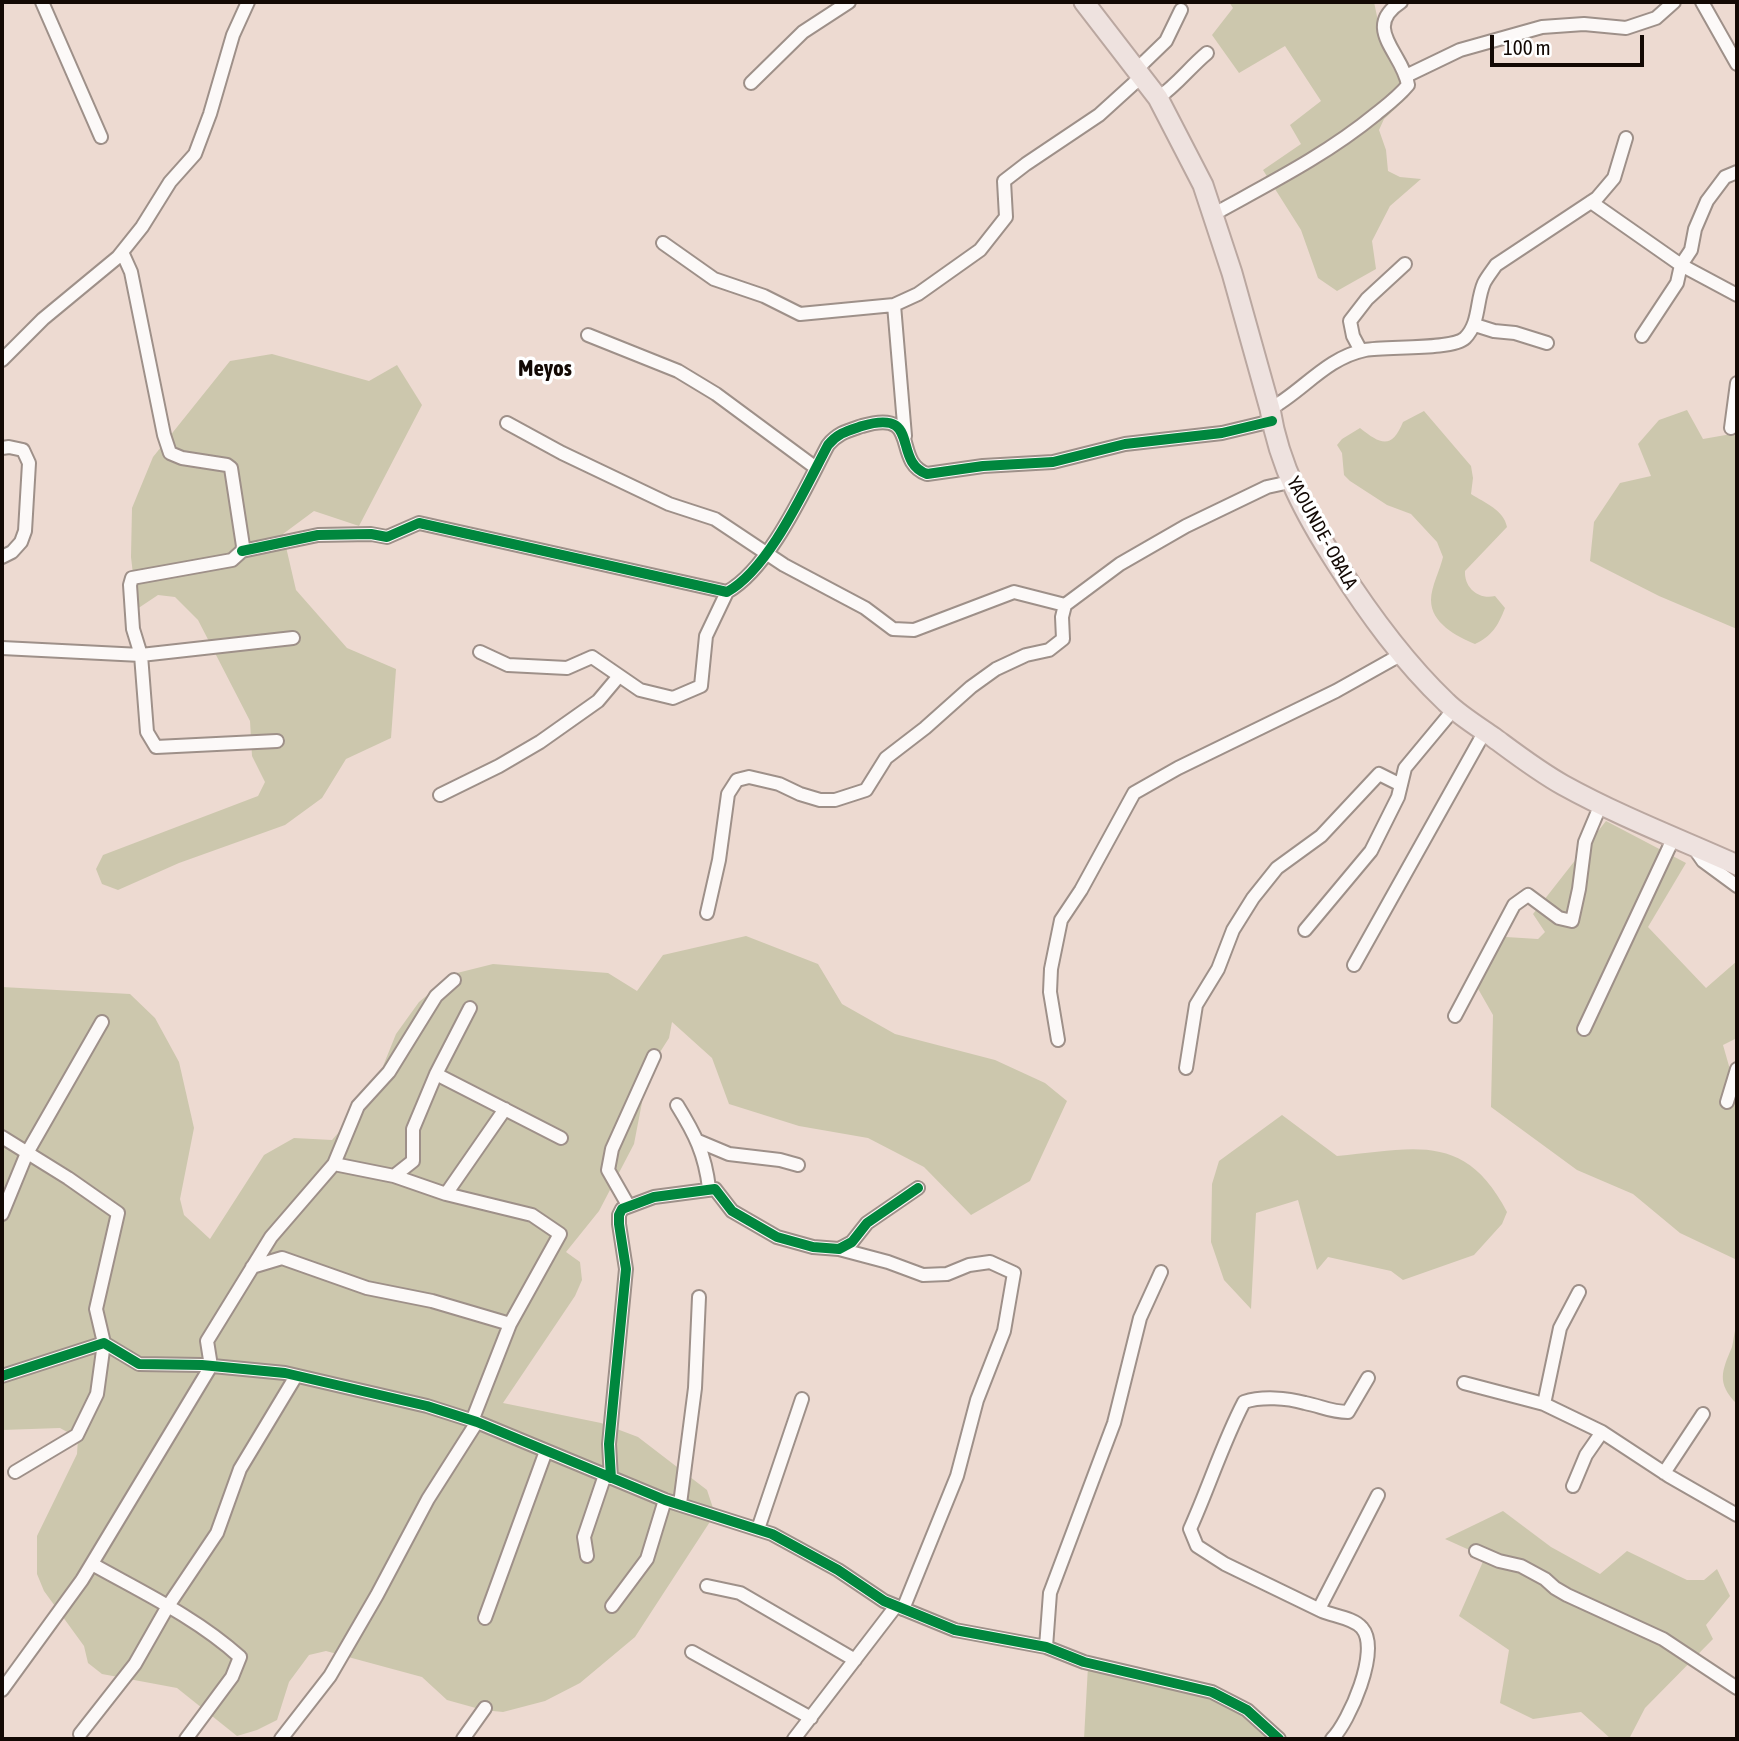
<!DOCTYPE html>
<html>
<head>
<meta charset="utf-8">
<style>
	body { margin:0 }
	#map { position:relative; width:1739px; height:1741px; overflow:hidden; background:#eddad1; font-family:"Asap Condensed",sans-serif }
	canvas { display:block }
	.frame { position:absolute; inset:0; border:4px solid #130904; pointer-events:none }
	.scale { position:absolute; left:1490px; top:35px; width:154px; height:32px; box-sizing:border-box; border:4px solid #130904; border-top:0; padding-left:9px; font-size:21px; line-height:24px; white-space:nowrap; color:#130904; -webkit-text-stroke:5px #fff; paint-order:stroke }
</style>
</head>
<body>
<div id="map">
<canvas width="1739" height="1741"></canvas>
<div class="frame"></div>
<div class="scale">100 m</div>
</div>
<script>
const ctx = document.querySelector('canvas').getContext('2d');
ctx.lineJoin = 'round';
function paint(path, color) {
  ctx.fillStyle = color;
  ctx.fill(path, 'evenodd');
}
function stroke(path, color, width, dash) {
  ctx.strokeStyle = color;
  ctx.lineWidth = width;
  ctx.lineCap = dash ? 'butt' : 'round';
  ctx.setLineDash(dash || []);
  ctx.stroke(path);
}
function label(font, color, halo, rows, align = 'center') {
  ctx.font = font + ' "Asap Condensed",sans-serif';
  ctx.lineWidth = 7;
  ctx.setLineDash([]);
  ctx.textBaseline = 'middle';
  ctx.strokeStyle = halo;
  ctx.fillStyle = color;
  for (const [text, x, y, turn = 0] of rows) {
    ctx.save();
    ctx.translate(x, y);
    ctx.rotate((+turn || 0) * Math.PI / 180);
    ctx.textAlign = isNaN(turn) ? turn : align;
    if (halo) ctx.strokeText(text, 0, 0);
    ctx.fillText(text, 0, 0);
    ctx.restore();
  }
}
paint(new Path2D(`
	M 1229,2 L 1374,2 L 1384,50 L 1408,97 L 1384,119 L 1379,130 L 1386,150 L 1388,171 L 1400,177 L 1421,179 L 1390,206 L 1372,241 L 1376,269 L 1337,291 L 1318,278 L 1301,230 L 1263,170 L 1301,144 L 1290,125 L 1321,101 L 1285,46 L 1239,73 L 1212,35 L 1233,8 Z
	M 272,354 L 369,381 L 397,365 L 422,405 L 359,526 L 314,511 L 283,534 L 296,590 L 347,648 L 396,669 L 391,738 L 346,759 L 322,798 L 285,825 L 179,863 L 118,890 L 102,884 L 96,869 L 103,855 L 258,796 L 265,782 L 252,756 L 250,721 L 198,620 L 175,597 L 158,595 L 137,609 L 131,557 L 132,508 L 153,457 L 230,361 Z
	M 1687,410 L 1703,439 L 1737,433 L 1737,629 L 1659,596 L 1590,561 L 1594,522 L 1620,483 L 1651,476 L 1638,444 L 1659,420 Z
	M 1424,411 L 1471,466 L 1473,478 L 1471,494 C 1485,503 1504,510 1507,527 L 1465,571 C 1464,588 1479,600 1495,596 L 1505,608 C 1498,626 1492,636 1475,644 C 1456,636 1431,623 1431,600 C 1431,587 1440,570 1443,557 L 1437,542 L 1411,514 L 1387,505 L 1350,481 L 1344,475 L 1342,453 L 1337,445 L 1342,439 L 1360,428 C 1381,445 1392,449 1403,422 Z
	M 1606,821 L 1686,863 L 1648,927 L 1706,988 L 1737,961 L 1737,1038 L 1723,1045 L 1737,1094 L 1737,1260 L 1680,1233 L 1633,1194 L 1577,1170 L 1491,1107 L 1493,1015 L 1469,973 L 1494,928 L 1506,937 L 1538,939 L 1545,932 L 1533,914 Z
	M 746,936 L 818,964 L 842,1004 L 895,1034 L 995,1060 L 1045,1083 L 1067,1101 L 1030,1181 L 971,1215 L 924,1167 L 868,1138 L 799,1126 L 729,1104 L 712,1058 L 672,1022 L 669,1038 L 648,1071 L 634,1144 L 599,1211 L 566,1252 L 580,1262 L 582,1280 L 575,1296 L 503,1403 L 601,1423 L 638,1437 L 707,1490 L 715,1514 L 635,1637 L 580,1683 L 545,1701 L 503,1712 L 483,1710 L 447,1700 L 422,1677 L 326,1651 L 309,1655 L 289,1682 L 277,1720 L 257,1730 L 237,1736 L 177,1688 L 102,1674 L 88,1663 L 84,1646 L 44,1591 L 37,1574 L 37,1536 L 77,1454 L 78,1438 L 60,1428 L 2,1430 L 2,987 L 130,994 L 155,1018 L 179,1062 L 194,1128 L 180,1199 L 184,1215 L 210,1239 L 264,1155 L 294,1138 L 332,1140 L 371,1096 L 396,1034 L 419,1002 L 453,974 L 493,964 L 608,973 L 637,991 L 663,955 Z
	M 1282,1115 L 1337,1156 C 1414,1149 1465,1131 1507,1212 L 1502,1224 L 1474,1255 L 1403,1280 L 1391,1271 L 1328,1257 L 1317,1270 L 1298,1200 L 1256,1213 L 1251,1309 L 1224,1280 L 1211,1242 L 1212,1184 L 1219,1161 Z
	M 1737,1324 L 1737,1404 C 1716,1383 1722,1371 1732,1347 C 1734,1339 1734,1332 1737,1324 Z
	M 1503,1511 L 1551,1547 L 1600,1574 L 1627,1551 L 1687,1580 L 1704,1580 L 1717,1569 L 1730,1596 L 1706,1625 L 1713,1639 L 1645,1708 L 1629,1739 L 1611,1739 L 1581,1712 L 1533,1719 L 1500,1703 L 1509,1650 L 1459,1616 L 1485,1557 L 1445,1539 Z
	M 1088,1666 L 1209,1696 L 1242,1715 L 1273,1739 L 1084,1739 Z`), '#ccc7ad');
const minor = new Path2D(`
	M 42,2 L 101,137
	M 1702,2 L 1737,64
	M 1137,69 L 1166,41 L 1181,10
	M 1406,76 L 1460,50 L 1542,27 L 1584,24 L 1626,28 L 1656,18 L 1674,2
	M 751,83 L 803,32 L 849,2
	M 1158,98 C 1177,85 1190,67 1207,53
	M 1591,202 L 1681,265 L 1737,295
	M 1214,214 C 1270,183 1326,155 1376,114 C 1387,105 1398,97 1408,85 C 1403,53 1361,28 1401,2
	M 663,243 L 714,279 L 764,296 L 800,314 L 894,305 L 918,294 L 980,250 L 1006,217 L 1004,181 L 1026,164 L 1099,115 L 1142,76
	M 122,252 L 131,272 L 164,435 L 170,453 L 182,458 L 227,465 L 231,468 L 243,546 L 242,551 L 232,560 L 132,578 L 130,585 L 133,629 L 141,655 L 147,732 L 156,747 L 277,741
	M 894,305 L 905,436
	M 1475,325 L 1494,331 L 1515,333 L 1547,343
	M 588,335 L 678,371 L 716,394 L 816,468
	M 1642,336 L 1677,283 L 1681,265 L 1691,250 L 1695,229 L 1707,201 L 1725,177 L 1737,172
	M 1361,351 L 1353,336 L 1350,321 L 1367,299 L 1405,264
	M 2,360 L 43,319 L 118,257 L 142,227 L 170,182 L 195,154 L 210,114 L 233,35 L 248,2
	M 1270,409 C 1303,391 1326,358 1365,350 C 1386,346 1453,350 1465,338 C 1480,323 1476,301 1484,283 C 1487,277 1492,271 1496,265 L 1597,198 L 1614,178 L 1626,138
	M 507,423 L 562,453 L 669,504 L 715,519 L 784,565 L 865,608 L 893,629 L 914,630 L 1014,592 L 1065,605
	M 1731,428 L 1737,383
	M 2,448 L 9,447 L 23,450 L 29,463 L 25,531 L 21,542 L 12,552 L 2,557
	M 242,551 L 318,535 L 371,534 L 387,537 L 419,523 L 727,592 C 770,568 805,488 828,445 C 838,433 847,431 862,426 C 923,408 891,461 927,474 L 983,466 L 1053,462 L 1125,444 L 1222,433 L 1272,421
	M 2,648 L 141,655 L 293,638
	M 480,652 L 508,665 L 567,668 L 592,657 L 640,690 L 673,698 L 701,686 L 706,636 L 727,592
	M 440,795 L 499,766 L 540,742 L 598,701 L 619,676
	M 1694,848 L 1703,861 L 1737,886
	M 707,913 L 719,860 L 728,794 L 737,780 L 749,777 L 779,784 L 800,794 L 820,800 L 835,800 L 866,790 L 886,758 L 925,728 L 971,687 L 996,669 L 1026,655 L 1049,650 L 1063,639 L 1062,617 L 1065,605 L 1120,564 L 1186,526 L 1267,487 L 1290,482
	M 1305,930 L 1371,851 L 1398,797 L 1405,768 L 1454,709
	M 1354,965 L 1485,731
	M 1455,1016 L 1514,905 L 1528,895 L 1559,918 L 1572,921 L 1579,889 L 1585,842 L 1601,804
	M 1584,1029 L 1673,839
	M 1058,1040 L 1050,992 L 1051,969 L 1061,920 L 1081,890 L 1134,793 L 1178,768 L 1336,691 L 1402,654
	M 1186,1068 L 1196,1005 L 1218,969 L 1233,930 L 1253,898 L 1277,868 L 1321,836 L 1379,774 L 1401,785
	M 436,1074 L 561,1138
	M 1727,1102 L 1737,1069
	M 677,1105 C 695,1134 705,1154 709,1188
	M 2,1137 L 68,1178 L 118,1213 L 96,1309 L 104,1343 L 97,1394 L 77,1435 L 15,1472
	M 698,1141 L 729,1154 L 780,1160 L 798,1165
	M 334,1164 L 358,1106 L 389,1072 L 436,996 L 454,980
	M 394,1176 L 413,1161 L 413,1129 L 436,1074 L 470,1008
	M 446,1194 L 505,1109
	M 628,1205 L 608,1170 L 612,1149 L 654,1056
	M 2,1214 L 27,1153 L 102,1022
	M 839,1249 L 888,1262 L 923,1275 L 947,1274 L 969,1265 L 990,1262 L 1014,1273 L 1004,1331 L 977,1400 L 957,1476 L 903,1609
	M 252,1267 L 282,1258 L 367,1288 L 432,1301 L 510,1324
	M 2,1376 L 104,1343 L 139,1364 L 202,1365 L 285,1373 L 427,1406 L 477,1422 L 665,1500 L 772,1534 L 838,1570 L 884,1601 L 955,1630 L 1046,1647 L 1084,1662 L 1212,1692 L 1247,1710 L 1279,1739
	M 1464,1383 L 1544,1404 L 1602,1432 L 1669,1476 L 1737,1515
	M 1544,1404 L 1560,1328 L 1579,1292
	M 1664,1473 L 1703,1414
	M 611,1478 L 609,1444 L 626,1269 L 619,1224 L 619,1215 L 622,1209 L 654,1197 L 715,1189 L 732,1211 L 777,1237 L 813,1247 L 839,1249 L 852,1242 L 867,1223 L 918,1188
	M 1573,1486 L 1586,1455 L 1602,1432
	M 680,1504 L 695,1388 L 699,1297
	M 758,1529 L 802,1399
	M 1476,1551 L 1499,1561 L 1521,1566 L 1545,1579 L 1555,1588 L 1567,1595 L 1663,1639 L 1737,1688
	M 587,1556 L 584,1537 L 605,1475
	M 92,1564 C 142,1592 197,1618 240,1657 L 232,1677 L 186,1739
	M 707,1586 L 740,1593 L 855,1660
	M 612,1606 L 647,1559 L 665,1500
	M 1322,1611 L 1225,1564 L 1197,1546 L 1190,1529 C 1209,1487 1223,1442 1244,1402 C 1262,1396 1287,1398 1305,1403 C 1321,1406 1330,1412 1348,1412 L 1368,1378
	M 485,1618 L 546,1451
	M 1046,1647 L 1050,1593 L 1114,1423 L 1140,1318 L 1161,1272
	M 692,1652 L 811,1718
	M 2,1690 L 82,1580 L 211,1366 L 207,1341 L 271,1237 L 334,1164 L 394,1176 L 446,1194 L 532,1215 L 560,1234 L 510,1324 L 472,1421
	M 80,1734 L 135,1664 L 168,1606 L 217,1533 L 240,1469 L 296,1376
	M 281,1739 L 330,1676 L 377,1595 L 428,1499 L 477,1422
	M 463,1739 L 485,1708
	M 794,1739 L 896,1606
	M 1332,1739 C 1349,1722 1381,1650 1362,1628 C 1354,1618 1334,1616 1322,1611 L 1320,1607 L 1378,1495`);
const highway = new Path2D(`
	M 1084,2 L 1158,98 L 1203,185 L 1232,273 L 1270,409 C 1279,466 1306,516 1337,564 C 1369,614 1403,661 1446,702 C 1459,715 1477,726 1493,737 C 1516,754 1538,771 1563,785 C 1619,816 1679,839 1737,865`);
stroke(minor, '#9e9089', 16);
stroke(highway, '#baa7a0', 23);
stroke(minor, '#fcf9f8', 12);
stroke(highway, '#eee2df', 19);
stroke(new Path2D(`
	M 242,551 L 318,535 L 371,534 L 387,537 L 419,523 L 727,592 C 770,568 805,488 828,445 C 838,433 847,431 862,426 C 923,408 891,461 927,474 L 983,466 L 1053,462 L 1125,444 L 1222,433 L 1272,421
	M 2,1376 L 104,1343 L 139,1364 L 202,1365 L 285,1373 L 427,1406 L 477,1422 L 665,1500 L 772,1534 L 838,1570 L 884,1601 L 955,1630 L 1046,1647 L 1084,1662 L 1212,1692 L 1247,1710 L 1279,1739
	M 611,1478 L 609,1444 L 626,1269 L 619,1224 L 619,1215 L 622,1209 L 654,1197 L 715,1189 L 732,1211 L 777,1237 L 813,1247 L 839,1249 L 852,1242 L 867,1223 L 918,1188`), '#00873e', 10);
label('19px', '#130904', '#fff', [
	["YAOUNDE - OBALA",1322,533,61]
]);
label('bold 23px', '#130904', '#fff', [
	["Meyos",545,369]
]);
</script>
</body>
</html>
